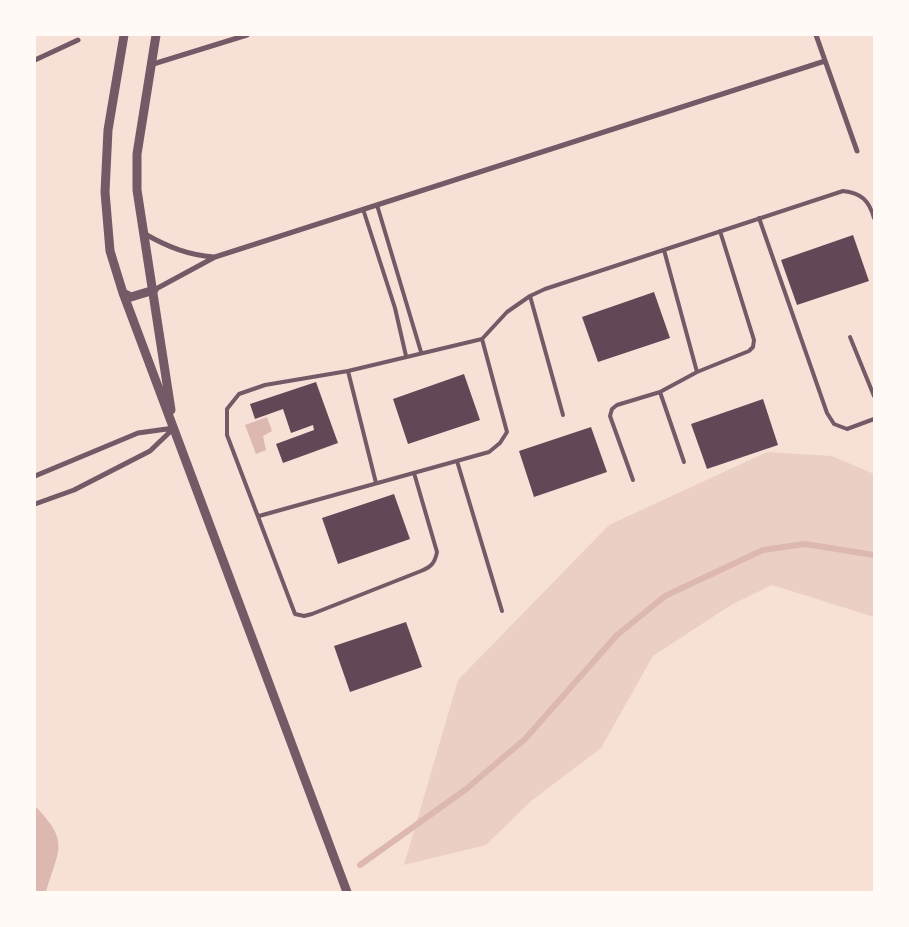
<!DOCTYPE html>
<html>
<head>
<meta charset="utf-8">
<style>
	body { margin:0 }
	#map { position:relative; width:909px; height:927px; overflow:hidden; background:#f7e1d7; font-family:"Space Grotesk",sans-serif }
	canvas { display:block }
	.frame { position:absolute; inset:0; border:36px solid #fffaf5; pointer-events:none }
</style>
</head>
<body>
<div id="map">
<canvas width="909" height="927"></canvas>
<div class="frame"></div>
</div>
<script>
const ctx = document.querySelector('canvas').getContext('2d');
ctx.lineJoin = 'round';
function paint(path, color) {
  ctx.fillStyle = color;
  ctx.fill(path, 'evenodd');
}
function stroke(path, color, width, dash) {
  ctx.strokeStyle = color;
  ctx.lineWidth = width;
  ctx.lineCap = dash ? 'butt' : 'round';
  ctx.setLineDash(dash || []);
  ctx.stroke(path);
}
paint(new Path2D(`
	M 767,452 L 832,456 L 874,474 L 874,617 L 772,585 L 731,605 L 653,656 L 601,748 L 530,802 L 486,845 L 404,865 L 458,680 L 609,525 Z`), '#ebcfc5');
paint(new Path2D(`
	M 267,417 L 272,431 L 263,436 L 266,450 L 256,454 L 245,425 Z
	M 35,806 C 70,842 59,848 46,892 L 35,892 Z`), '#dcb8b0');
stroke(new Path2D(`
	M 360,865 L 465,790 L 525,739 L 617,635 L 665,596 L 763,550 L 805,544 L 874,555`), '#dcb8b0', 6);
paint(new Path2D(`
	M 853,235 L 869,281 L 797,305 L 781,260 Z
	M 654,292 L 670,338 L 598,362 L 582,317 Z
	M 464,374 L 480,420 L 408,444 L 393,399 Z
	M 316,382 L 338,443 L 283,463 L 276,444 L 314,430 L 313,425 L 291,433 L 283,409 L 255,419 L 250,404 Z
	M 763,399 L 778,445 L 707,469 L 691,424 Z
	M 591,427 L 607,472 L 534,497 L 519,451 Z
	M 394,494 L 410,539 L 338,564 L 322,518 Z
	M 406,622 L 422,667 L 350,692 L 334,646 Z`), '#644757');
stroke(new Path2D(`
	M 377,205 L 421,352
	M 363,209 L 395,308 L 406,356
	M 759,218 L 827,413 L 834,424 L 847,429 L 874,419
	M 664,250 L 697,372
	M 530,296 L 563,415
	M 850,337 L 874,396
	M 348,371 L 376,483
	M 660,392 L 684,462
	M 457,461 L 502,611
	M 414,473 L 437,552 C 435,563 431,567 421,571 L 312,614 L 304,616 L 295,614 L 227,435 L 227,409 L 239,394 L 265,385 L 348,371 L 482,339 L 507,312 L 530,296 L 545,289 L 843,191 C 861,193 869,200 874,218
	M 633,480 L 610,416 L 612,409 L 617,405 L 660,392 L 697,372 L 749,351 L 753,347 L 754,340 L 720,231
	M 259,516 L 489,452 L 500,443 L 507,432 L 482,339`), '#755966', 4);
stroke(new Path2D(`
	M 816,35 L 857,151
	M 35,60 L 78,40
	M 150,65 L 247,35
	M 145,234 C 168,247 188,255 214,257
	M 154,290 L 215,257 L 825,61
	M 35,476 L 138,433 L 174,428
	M 35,504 L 74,490 L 150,451 L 174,428`), '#755966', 5);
stroke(new Path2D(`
	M 124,35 L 108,130 L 105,192 L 110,251 L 123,293 L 347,892
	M 156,35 L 137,154 L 137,190 L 171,410
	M 123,293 L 131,297 L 154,290`), '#755966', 9);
</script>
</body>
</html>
